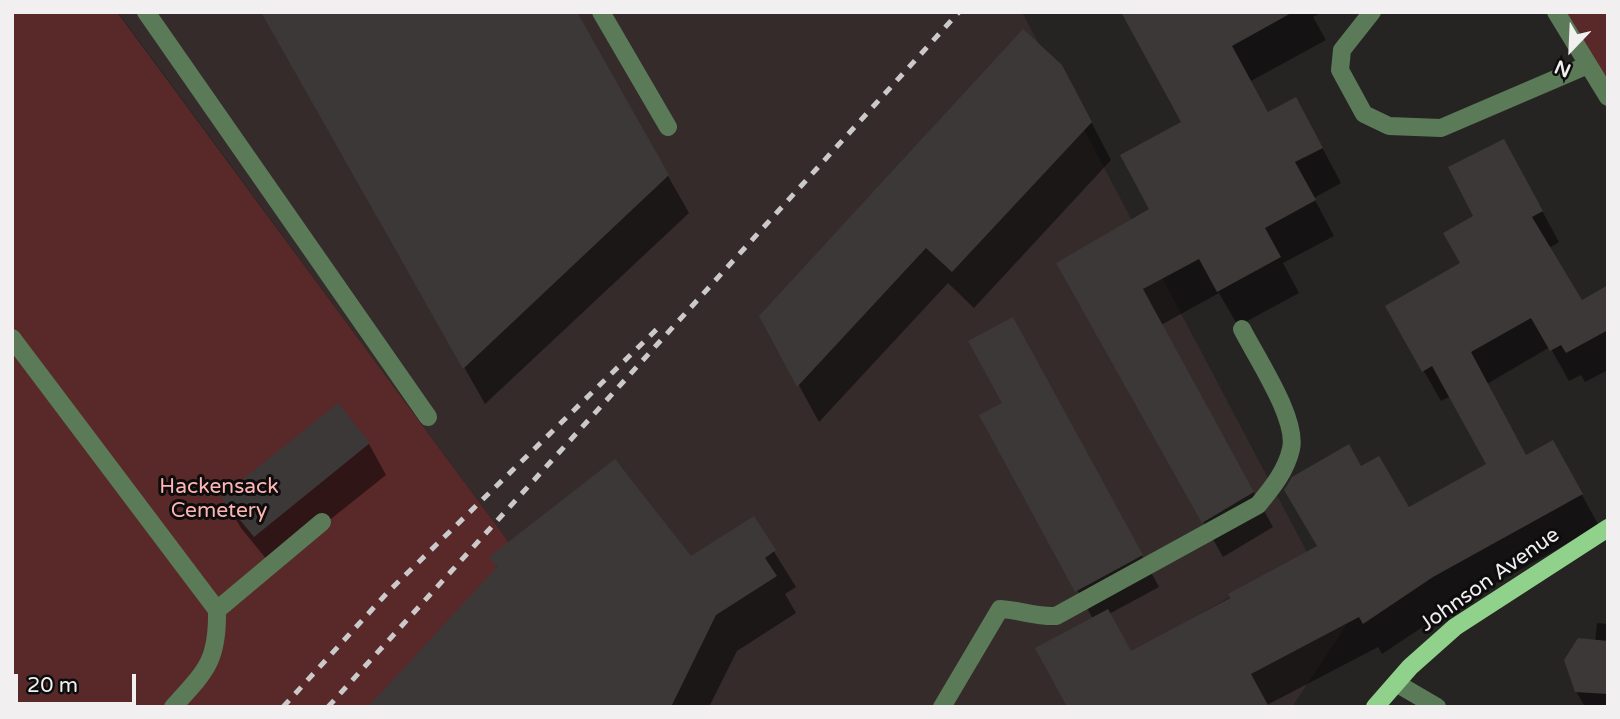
<!DOCTYPE html>
<html>
<head>
<meta charset="utf-8">
<style>
	body { margin:0 }
	#map { position:relative; width:1620px; height:719px; overflow:hidden; background:#262323; font-family:"Varela Round",sans-serif }
	canvas { display:block }
	.frame { position:absolute; inset:0; border:14px solid #f1efef; pointer-events:none }
	.north { position:absolute; left:1536px; top:14px; width:70px; height:70px; -webkit-text-stroke:5px #0e0d0d; paint-order:stroke; rotate:203deg; font-size:19px; font-weight:700; line-height:28px; text-align:center; color:#f1efef }
	.north::after { content:''; display:block; margin:auto; width:24px; height:32px; background:#f1efef; clip-path:polygon(50% 0,100% 100%,50% 72%,0 100%) }
	.scale { position:absolute; left:14px; top:674px; width:122px; height:32px; box-sizing:border-box; border:4px solid #f1efef; border-top:0; padding-left:9px; font-size:21px; line-height:24px; white-space:nowrap; color:#f1efef; -webkit-text-stroke:5px #0e0d0d; paint-order:stroke }
</style>
</head>
<body>
<div id="map">
<canvas width="1620" height="719"></canvas>
<div class="frame"></div>
<div class="north">N</div>
<div class="scale">20 m</div>
</div>
<script>
const ctx = document.querySelector('canvas').getContext('2d');
ctx.lineJoin = 'round';
function paint(path, color) {
  ctx.fillStyle = color;
  ctx.fill(path, 'evenodd');
}
function stroke(path, color, width, dash) {
  ctx.strokeStyle = color;
  ctx.lineWidth = width;
  ctx.lineCap = dash ? 'butt' : 'round';
  ctx.setLineDash(dash || []);
  ctx.stroke(path);
}
function label(font, color, halo, rows, align = 'center') {
  ctx.font = font + ' "Varela Round",sans-serif';
  ctx.lineWidth = 6;
  ctx.setLineDash([]);
  ctx.textBaseline = 'middle';
  ctx.strokeStyle = halo;
  ctx.fillStyle = color;
  for (const [text, x, y, turn = 0] of rows) {
    ctx.save();
    ctx.translate(x, y);
    ctx.rotate((+turn || 0) * Math.PI / 180);
    ctx.textAlign = isNaN(turn) ? turn : align;
    if (halo) ctx.strokeText(text, 0, 0);
    ctx.fillText(text, 0, 0);
    ctx.restore();
  }
}
paint(new Path2D(`
	M 118,12 L 1022,12 L 1346,626 L 1292,707 L 350,707 L 521,559 Z`), '#352b2b');
paint(new Path2D(`
	M 12,12 L 117,12 L 521,559 L 380,707 L 12,707 Z
	M 1556,12 L 1608,12 L 1608,97 Z`), '#59292a');
paint(new Path2D(`
	M 263,12 L 575,12 L 689,213 L 485,404 Z
	M 1123,12 L 1322,12 L 1313,17 L 1326,40 L 1251,81 L 1269,114 L 1315,134 L 1341,183 L 1314,198 L 1334,236 L 1283,263 L 1299,293 L 1238,326 L 1219,293 L 1161,325 L 1273,527 L 1223,557 L 1058,263 L 1152,210 L 1183,123 Z
	M 1082,104 L 1111,160 L 974,308 L 948,283 L 819,422 L 761,316 Z
	M 1521,172 L 1559,242 L 1549,248 L 1581,302 L 1608,287 L 1608,370 L 1585,382 L 1581,375 L 1569,381 L 1550,347 L 1487,384 L 1526,456 L 1570,473 L 1599,526 L 1451,608 L 1382,654 L 1378,647 L 1267,705 L 1069,707 L 1093,619 L 981,416 L 1004,404 L 1030,350 L 1159,587 L 1109,614 L 1131,653 L 1319,547 L 1361,469 L 1408,509 L 1489,465 L 1451,396 L 1441,401 L 1387,307 L 1463,264 L 1475,217 Z
	M 337,405 L 369,444 L 386,475 L 272,566 L 241,528 L 223,497 Z
	M 753,518 L 796,587 L 785,594 L 796,613 L 737,651 L 709,707 L 371,707 L 498,569 L 491,557 L 690,559 Z
	M 1597,623 L 1608,624 L 1608,707 L 1585,707 L 1576,691 L 1595,642 Z`), '#0007');
paint(new Path2D(`
	M 261,12 L 577,12 L 669,175 L 463,369 Z
	M 1121,12 L 1293,12 L 1232,46 L 1268,112 L 1296,97 L 1323,148 L 1295,162 L 1316,200 L 1265,228 L 1281,257 L 1217,292 L 1199,259 L 1143,289 L 1254,492 L 1202,523 L 1056,263 L 1149,209 L 1120,155 L 1181,122 Z
	M 1023,29 L 1062,65 L 1092,122 L 952,272 L 926,248 L 797,387 L 759,316 Z
	M 1504,139 L 1543,211 L 1532,217 L 1582,300 L 1608,285 L 1608,330 L 1566,353 L 1561,345 L 1550,351 L 1531,318 L 1471,352 L 1526,455 L 1553,440 L 1583,494 L 1433,577 L 1363,624 L 1359,617 L 1251,674 L 1269,707 L 1067,707 L 1035,648 L 1108,609 L 1131,651 L 1230,598 L 1228,594 L 1317,546 L 1284,490 L 1292,477 L 1349,444 L 1361,466 L 1379,456 L 1409,507 L 1486,464 L 1432,366 L 1422,372 L 1385,306 L 1460,263 L 1443,233 L 1473,216 L 1448,167 Z
	M 1013,317 L 1143,555 L 1075,592 L 979,415 L 1002,403 L 968,341 Z
	M 338,403 L 370,443 L 254,537 L 221,497 Z
	M 615,459 L 691,556 L 754,516 L 776,550 L 765,558 L 777,576 L 716,615 L 671,707 L 368,707 L 497,567 L 489,557 Z
	M 1578,638 L 1608,641 L 1608,694 L 1575,692 L 1564,660 Z`), '#3c3838');
stroke(new Path2D(`
	M 146,12 L 428,417
	M 601,12 L 668,127
	M 1372,12 L 1342,50 L 1340,70 L 1364,114 L 1389,126 L 1441,128 L 1588,65
	M 1556,12 L 1608,97
	M 12,338 L 217,610
	M 1396,683 L 1437,707
	M 173,707 C 206,671 218,661 217,610 L 322,522
	M 942,707 L 1000,609 C 1020,610 1036,617 1056,616 L 1258,505 C 1272,488 1286,471 1291,449 C 1298,419 1256,357 1242,329`), '#5b7a58', 18);
stroke(new Path2D(`
	M 1375,707 L 1410,667 L 1455,627 L 1608,528`), '#90d18b', 18);
stroke(new Path2D(`
	M 283,707 L 388,592 L 657,329
	M 328,707 L 959,12`), '#cbc9c9', 5, [9, 9]);
label('21px', '#feb4b3', '#0e0d0d', [
	["Hackensack",219,487],
	["Cemetery",219,511]
]);
label('21px', '#f1efef', '#0e0d0d', [
	["Johnson Avenue",1490,580,-35]
]);
</script>
</body>
</html>
